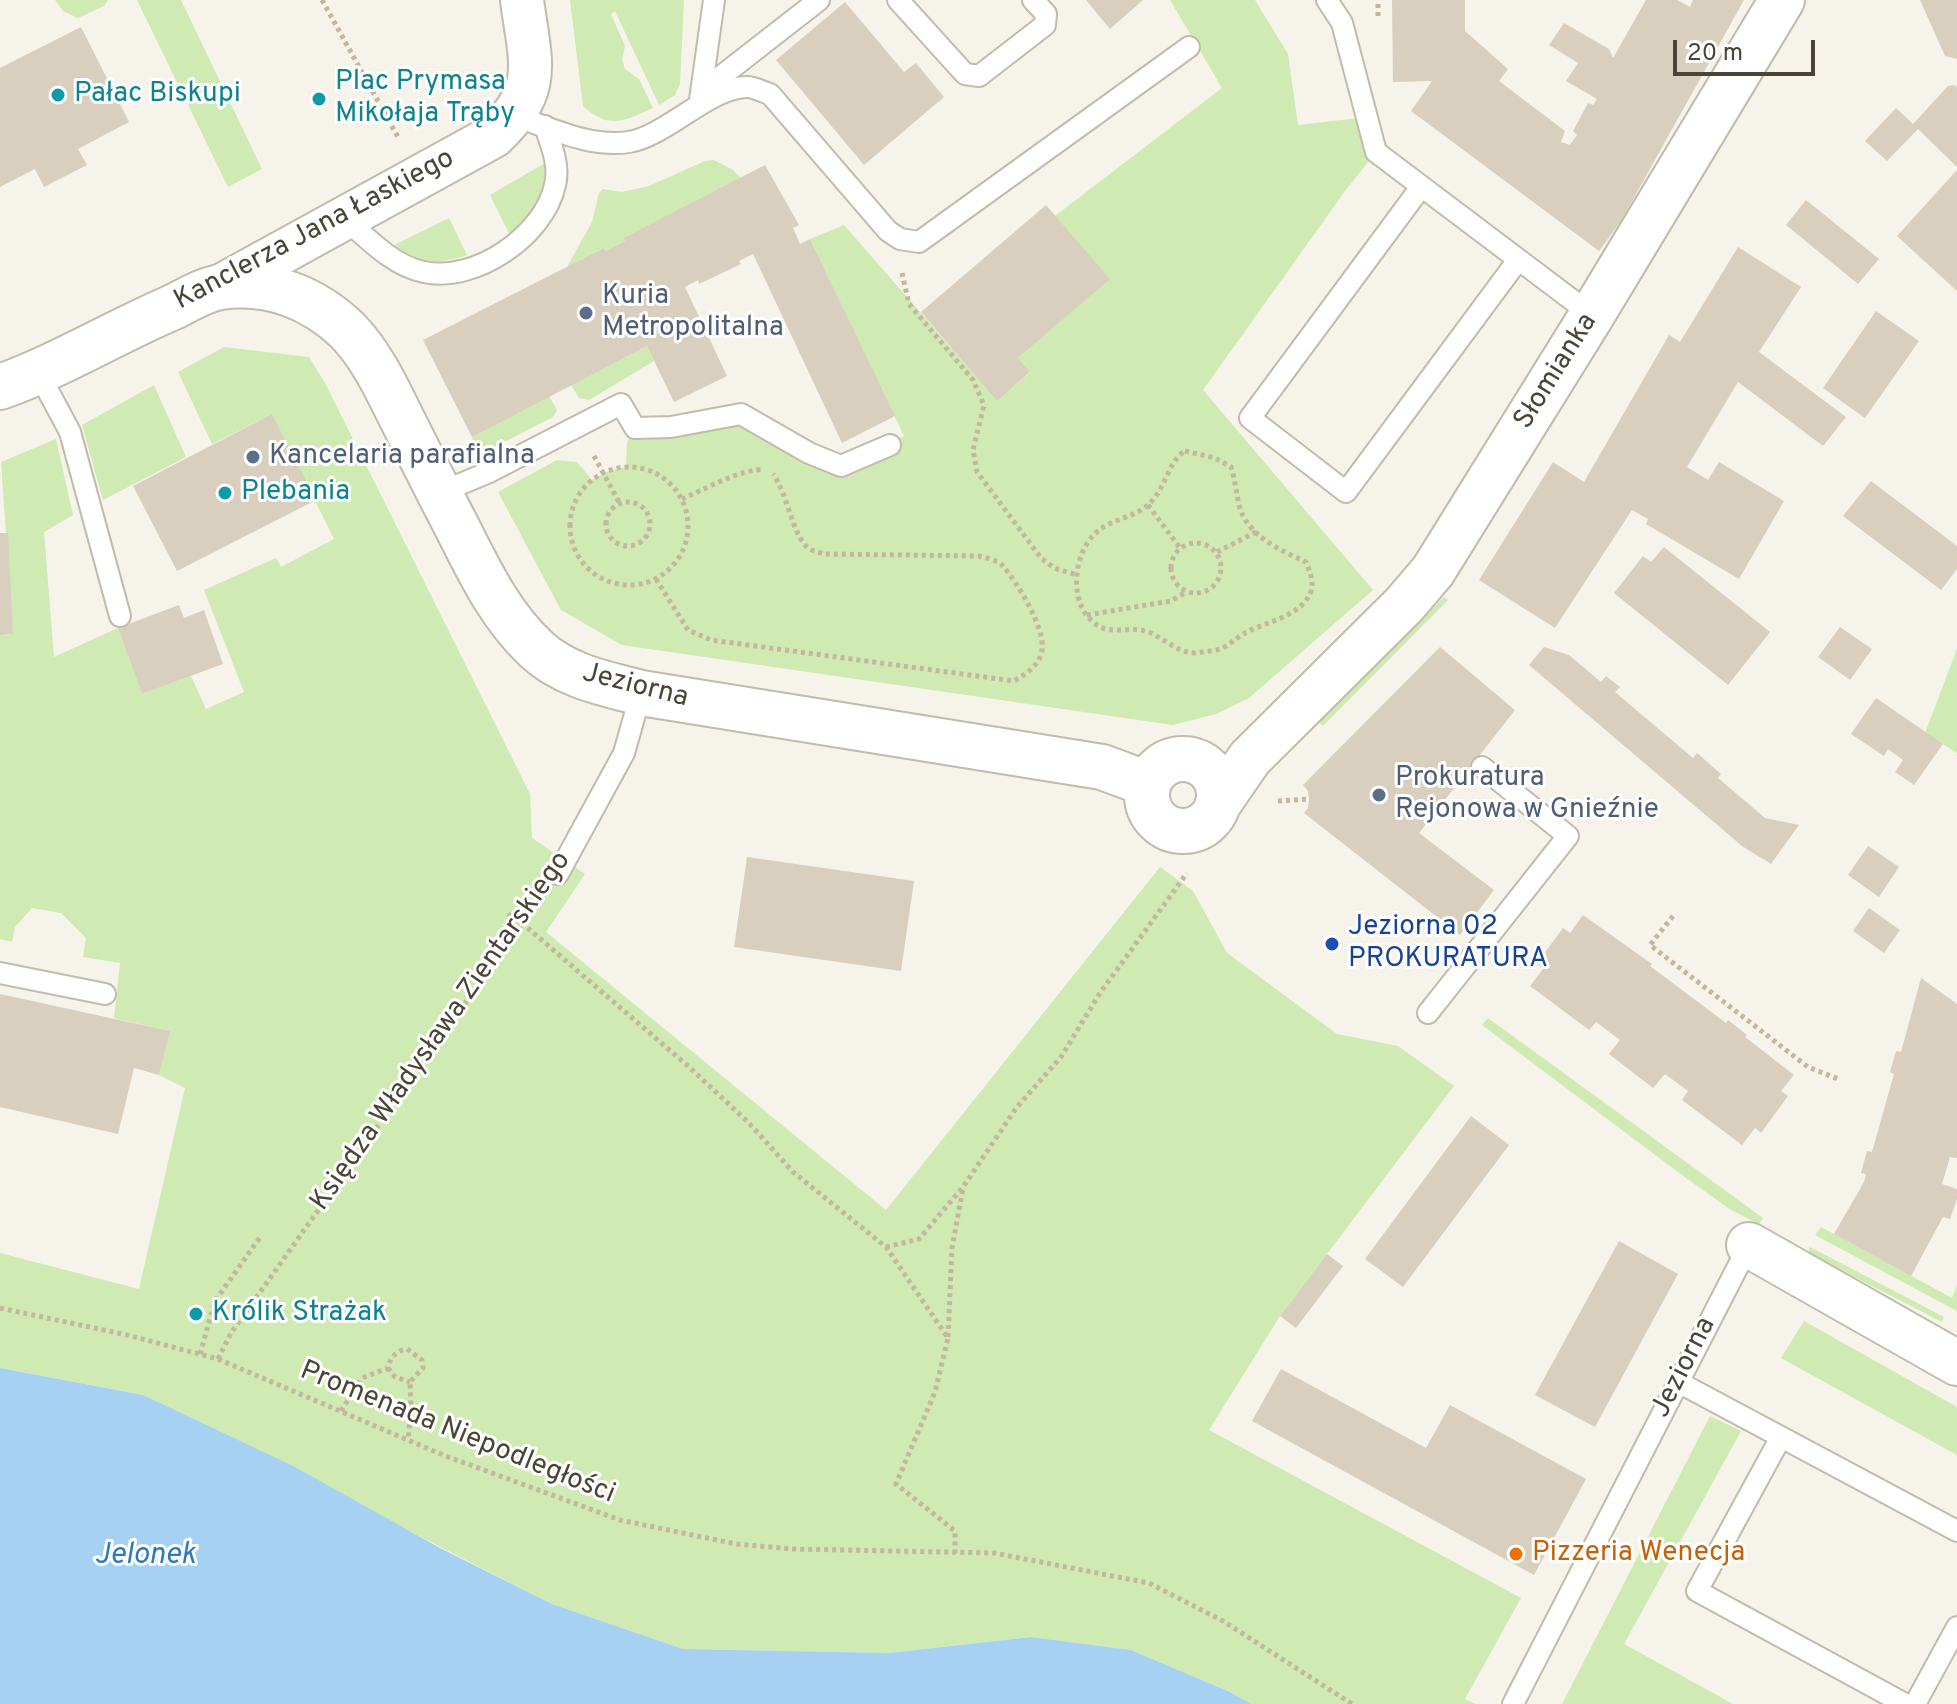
<!DOCTYPE html>
<html>
<head>
<meta charset="utf-8">
<style>
	body { margin:0 }
	#map { position:relative; width:1957px; height:1704px; overflow:hidden; background:#f5f3ea; font-family:Overpass,sans-serif }
	canvas { display:block }
	.scale { position:absolute; left:1673px; top:40px; width:142px; height:36px; box-sizing:border-box; border:4px solid #4a4438; border-top:0; padding-left:10px; font-size:24px; line-height:28px; white-space:nowrap; color:#4a4438; -webkit-text-stroke:6px #fff; paint-order:stroke }
</style>
</head>
<body>
<div id="map">
<canvas width="1957" height="1704"></canvas>
<div class="scale">20 m</div>
</div>
<script>
const ctx = document.querySelector('canvas').getContext('2d');
ctx.lineJoin = 'round';
function paint(path, color) {
  ctx.fillStyle = color;
  ctx.fill(path, 'evenodd');
}
function stroke(path, color, width, dash) {
  ctx.strokeStyle = color;
  ctx.lineWidth = width;
  ctx.lineCap = dash ? 'butt' : 'round';
  ctx.setLineDash(dash || []);
  ctx.stroke(path);
}
function label(font, color, halo, rows, align = 'center') {
  ctx.font = font + ' Overpass,sans-serif';
  ctx.lineWidth = 6;
  ctx.setLineDash([]);
  ctx.textBaseline = 'middle';
  ctx.strokeStyle = halo;
  ctx.fillStyle = color;
  for (const [text, x, y, turn = 0] of rows) {
    ctx.save();
    ctx.translate(x, y);
    ctx.rotate((+turn || 0) * Math.PI / 180);
    ctx.textAlign = isNaN(turn) ? turn : align;
    if (halo) ctx.strokeText(text, 0, 0);
    ctx.fillText(text, 0, 0);
    ctx.restore();
  }
}
paint(new Path2D(`
	M 55,0 L 108,0 L 104,6 L 78,18 L 63,11 Z
	M 137,0 L 181,0 L 262,169 L 228,187 Z
	M 570,0 L 684,0 L 680,84 L 675,95 L 659,105 L 615,11 L 611,14 L 625,46 L 622,60 L 625,69 L 639,79 L 653,108 C 624,121 609,130 583,106 Z
	M 1170,0 L 1255,0 L 1288,54 L 1298,125 L 1367,117 L 1376,152 L 1345,191 L 1203,390 L 1373,590 L 1249,698 L 1216,714 L 1173,725 L 622,645 L 561,610 L 498,492 L 557,460 L 577,462 L 592,480 L 609,471 L 626,467 L 627,442 L 635,428 L 741,414 L 841,466 L 904,436 L 810,239 L 844,225 L 997,400 L 1030,373 L 1018,358 L 1109,279 L 1055,216 L 1222,88 Z
	M 714,160 L 733,170 L 741,178 L 623,238 L 625,241 L 606,251 L 604,248 L 567,267 L 592,222 L 599,193 L 603,189 L 622,192 L 649,186 L 705,161 Z
	M 545,163 C 546,195 531,213 510,235 L 490,195 Z
	M 449,218 L 467,255 C 438,265 420,263 394,245 Z
	M 647,346 L 654,361 L 589,400 L 579,398 L 571,385 Z
	M 224,347 L 309,357 L 325,383 L 530,794 L 532,838 L 585,874 L 546,932 L 886,1210 L 1160,867 L 1193,891 L 1227,953 L 1337,1034 L 1398,1046 L 1454,1086 L 1280,1316 L 1209,1430 L 1521,1598 L 1465,1699 L 1475,1704 L 1251,1704 L 1230,1692 L 1131,1650 L 1031,1637 L 889,1653 L 683,1649 L 552,1604 L 143,1395 L 0,1368 L 0,1253 L 139,1289 L 185,1088 L 159,1075 L 169,1031 L 114,1018 L 120,963 L 83,957 L 86,938 L 61,913 L 32,908 L 15,927 L 12,942 L 0,939 L 0,635 L 13,634 L 1,462 L 56,439 L 73,515 L 44,532 L 54,657 L 118,628 L 142,694 L 191,676 L 206,709 L 244,692 L 204,590 L 276,558 L 281,567 L 334,539 L 272,414 L 212,444 L 178,372 Z
	M 154,385 L 186,457 L 103,500 L 82,425 Z
	M 549,396 L 557,410 L 553,417 L 477,456 L 472,437 Z
	M 1444,597 L 1448,600 L 1323,726 L 1319,722 Z
	M 1957,649 L 1957,753 L 1925,733 Z
	M 1488,1018 L 1763,1218 L 1759,1224 L 1731,1210 L 1686,1178 L 1482,1025 Z
	M 1821,1227 L 1952,1298 L 1957,1285 L 1957,1311 L 1815,1235 Z
	M 1810,1247 L 1944,1317 L 1942,1322 L 1808,1253 Z
	M 1804,1321 L 1957,1407 L 1957,1455 L 1781,1358 Z
	M 1710,1416 L 1741,1431 L 1624,1644 L 1733,1704 L 1562,1704 Z`), '#cfeab2');
paint(new Path2D(`
	M 0,1368 L 143,1395 L 293,1466 L 440,1548 L 552,1604 L 683,1649 L 889,1653 L 1031,1637 L 1131,1650 L 1230,1692 L 1251,1704 L 0,1704 Z`), '#a6d1f3');
paint(new Path2D(`
	M 1086,0 L 1143,0 L 1110,29 Z
	M 1392,0 L 1465,0 L 1465,31 L 1508,69 L 1499,81 L 1565,131 L 1561,142 L 1570,145 L 1577,135 L 1573,131 L 1588,103 L 1593,105 L 1597,99 L 1566,81 L 1578,63 L 1549,45 L 1564,23 L 1609,49 L 1613,58 L 1646,0 L 1677,0 L 1690,7 L 1693,0 L 1744,0 L 1621,221 L 1599,251 L 1411,111 L 1432,81 L 1393,82 Z
	M 1920,0 L 1957,0 L 1957,59 L 1945,56 Z
	M 845,2 L 904,72 L 916,63 L 944,97 L 864,165 L 776,60 Z
	M 81,27 L 129,122 L 78,149 L 87,165 L 44,187 L 35,169 L 0,187 L 0,68 Z
	M 1955,85 L 1957,88 L 1957,167 L 1918,129 L 1887,161 L 1865,141 L 1896,108 L 1913,124 L 1948,86 Z
	M 765,165 L 799,225 L 793,228 L 800,244 L 810,239 L 895,416 L 842,443 L 753,254 L 739,261 L 741,264 L 699,284 L 698,280 L 685,287 L 727,376 L 674,402 L 647,346 L 472,437 L 423,340 L 604,248 L 606,251 L 625,241 L 623,238 Z
	M 1957,170 L 1957,291 L 1897,236 Z
	M 1806,200 L 1879,259 L 1858,284 L 1786,225 Z
	M 1046,205 L 1110,279 L 1018,358 L 1030,372 L 997,401 L 921,312 Z
	M 1738,247 L 1801,287 L 1759,352 L 1846,417 L 1823,446 L 1738,382 L 1687,467 L 1708,480 L 1719,462 L 1784,501 L 1739,579 L 1646,524 L 1648,519 L 1632,510 L 1555,628 L 1479,580 L 1553,462 L 1584,482 L 1669,335 L 1680,342 Z
	M 1876,311 L 1919,341 L 1865,418 L 1823,388 Z
	M 272,414 L 316,500 L 177,571 L 133,486 Z
	M 1871,481 L 1957,546 L 1957,569 L 1941,590 L 1843,516 Z
	M 0,533 L 8,533 L 13,634 L 0,635 Z
	M 1664,547 L 1770,632 L 1728,685 L 1614,593 L 1643,556 L 1651,562 Z
	M 179,605 L 184,618 L 204,610 L 223,664 L 142,694 L 118,628 Z
	M 1840,627 L 1872,649 L 1850,680 L 1818,657 Z
	M 1440,647 L 1515,710 L 1419,833 L 1494,890 L 1460,935 L 1304,813 L 1308,808 L 1309,799 L 1308,791 L 1303,785 Z
	M 1544,647 L 1569,655 L 1601,682 L 1606,676 L 1620,687 L 1615,692 L 1693,758 L 1697,753 L 1721,774 L 1718,778 L 1765,818 L 1799,825 L 1771,864 L 1742,846 L 1529,665 Z
	M 1876,698 L 1943,744 L 1914,785 L 1895,772 L 1903,760 L 1888,749 L 1884,756 L 1851,734 Z
	M 1868,846 L 1899,867 L 1879,897 L 1848,875 Z
	M 747,857 L 914,881 L 901,971 L 734,947 Z
	M 1869,908 L 1900,930 L 1884,953 L 1853,931 Z
	M 1583,915 L 1652,964 L 1650,966 L 1726,1023 L 1728,1020 L 1747,1035 L 1745,1037 L 1794,1075 L 1781,1091 L 1788,1096 L 1761,1133 L 1755,1128 L 1742,1145 L 1682,1100 L 1688,1091 L 1665,1074 L 1653,1088 L 1609,1054 L 1620,1040 L 1596,1022 L 1589,1030 L 1530,986 L 1543,969 L 1537,963 L 1563,928 L 1570,933 Z
	M 1921,978 L 1957,1004 L 1957,1158 L 1950,1157 L 1942,1184 L 1957,1189 L 1957,1199 L 1950,1219 L 1943,1217 L 1911,1276 L 1834,1234 L 1864,1182 L 1866,1174 L 1861,1173 L 1867,1151 L 1872,1152 L 1894,1074 L 1890,1072 L 1896,1051 L 1901,1052 Z
	M 0,994 L 170,1031 L 159,1075 L 134,1068 L 118,1134 L 0,1107 Z
	M 1471,1116 L 1509,1145 L 1403,1287 L 1365,1259 Z
	M 1619,1241 L 1678,1274 L 1595,1427 L 1535,1395 Z
	M 1327,1254 L 1343,1266 L 1296,1328 L 1280,1316 Z
	M 1281,1369 L 1426,1448 L 1450,1405 L 1586,1479 L 1534,1575 L 1252,1421 Z`), '#d8cfbf');
const service = new Path2D(`
	M 898,0 L 965,74 L 979,76 L 1045,25 L 1046,14 L 1033,0
	M 1327,0 L 1342,23 L 1376,152 L 1592,315
	M 701,92 L 819,0
	M 700,100 L 714,0
	M 515,116 C 551,128 590,148 629,142 C 666,136 710,87 747,87 C 754,87 763,92 770,94 L 888,231 L 900,239 L 919,242 L 1189,47
	M 1421,187 L 1250,418 L 1346,492 L 1518,260
	M 344,218 C 367,238 393,266 424,272 C 475,283 544,236 555,185 C 560,165 551,145 545,126
	M 38,372 L 70,432 L 120,616
	M 439,493 L 487,473 L 621,404 L 635,428 L 671,427 L 741,414 L 809,453 L 841,466 L 890,445
	M 558,874 L 624,753 L 641,693
	M 0,973 L 105,994
	M 1428,1013 L 1568,836 L 1482,767
	M 1678,1382 L 1957,1531
	M 1781,1437 L 1697,1591 L 1905,1704
	M 1513,1704 L 1749,1245
	M 1915,1704 L 1957,1627`);
const minor = new Path2D(`
	M 219,287 L 494,136 C 544,89 530,62 522,0`);
const tertiary = new Path2D(`
	M 0,387 C 59,366 113,333 171,308 C 186,301 205,289 221,287 C 269,280 314,298 348,331 C 372,356 387,389 402,419 C 420,455 438,491 457,527 C 479,571 500,615 536,649 C 565,676 603,683 641,693 L 1102,767 L 1148,784
	M1147 795a36 36 0 1 1 72 0a36 36 0 1 1-72 0Z
	M 1219,803 L 1250,758 L 1404,605 L 1433,571 L 1592,315 L 1782,0
	M 1749,1245 L 1957,1363`);
stroke(service, '#c2bbac', 24);
stroke(minor, '#c2bbac', 46);
stroke(tertiary, '#c2bbac', 48);
stroke(new Path2D(`
	M 322,0 L 399,139
	M 1378,16 L 1378,0
	M 902,273 L 909,304 L 973,380 L 984,405 L 973,450 L 977,472 L 1041,558 L 1054,568 L 1074,574
	M 1185,451 L 1215,458 L 1231,467 C 1235,479 1236,492 1239,505 C 1247,536 1280,550 1306,562 C 1310,572 1314,580 1311,591 C 1303,616 1265,622 1245,633 C 1237,637 1229,646 1220,649 C 1213,651 1202,652 1195,653 C 1176,653 1163,636 1145,631 C 1132,627 1116,633 1103,628 C 1069,614 1071,562 1091,538 C 1106,519 1130,520 1148,505 C 1166,489 1168,461 1185,451 Z
	M 594,456 L 620,504
	M570 526a59 59 0 1 1 118 0a59 59 0 1 1-118 0Z
	M 682,499 C 701,491 744,467 764,470
	M606 524a22 22 0 1 1 44 0a22 22 0 1 1-44 0Z
	M 1148,505 L 1180,548
	M1171 568a25 25 0 1 1 50 0a25 25 0 1 1-50 0Z
	M 1217,552 L 1256,532
	M 656,579 L 688,630 L 711,640 L 1014,681 C 1026,674 1040,665 1042,650 C 1045,627 1017,582 1002,565 C 997,560 986,558 979,556 L 824,554 C 818,552 811,551 806,546 C 792,532 787,493 773,474
	M 1087,615 L 1171,601 L 1186,592
	M 1278,801 L 1309,799
	M 508,914 L 522,923 L 688,1066 L 749,1123 L 793,1172 L 886,1247 L 948,1338 L 935,1392 L 896,1484 L 955,1531 L 955,1553
	M 1673,916 L 1650,945 L 1808,1067 L 1838,1079
	M 886,1247 L 919,1239 L 963,1187 L 1017,1107 L 1061,1057 L 1100,993 L 1187,873
	M 0,1308 L 127,1335 L 218,1359 L 443,1455 L 620,1520 L 736,1544 L 793,1549 L 994,1553 L 1149,1583 L 1223,1621 L 1352,1704
	M 948,1337 L 952,1248 L 963,1188
	M 200,1354 L 215,1301 L 261,1236
	M 218,1359 L 231,1333 L 538,901
	M 388,1368 L 395,1377 L 410,1382
	M 341,1411 L 362,1378 L 388,1368 C 390,1357 396,1351 407,1349 L 422,1360 L 423,1368 L 410,1382 L 411,1410 L 408,1440`), '#c4b79d', 5, [4, 4]);
stroke(service, '#fff', 20);
stroke(minor, '#fff', 42);
stroke(tertiary, '#fff', 44);
for (const [x, y, r, color] of [
	[58,95,8,"#0f9aa8"],
	[319,99,8,"#0f9aa8"],
	[586,313,8,"#5c6f8a"],
	[253,457,8,"#5c6f8a"],
	[225,493,8,"#0f9aa8"],
	[1379,795,8,"#5c6f8a"],
	[1332,944,8,"#1a4fb4"],
	[196,1314,8,"#0f9aa8"],
	[1516,1554,8,"#e8710a"]
]) {
  const dot = new Path2D();
  dot.arc(x, y, r, 0, 2 * Math.PI);
  ctx.fillStyle = color;
  ctx.fill(dot);
  stroke(dot, '#fff', 3);
}
label('28px', '#0d838f', '#fff', [
	["Plac Prymasa",335,83],
	["Mikołaja Trąby",335,115],
	["Pałac Biskupi",74,95],
	["Plebania",241,493],
	["Królik Strażak",212,1314]
], 'left');
label('28px', '#4a4438', '#fff', [
	["Kanclerza Jana Łaskiego",315,231,-28],
	["Słomianka",1557,372,-58],
	["Jeziorna",635,687,14],
	["Księdza Władysława Zientarskiego",442,1032,-55],
	["Jeziorna",1685,1368,-63],
	["Promenada Niepodległości",457,1434,22]
]);
label('28px', '#4e5e75', '#fff', [
	["Kuria",602,297],
	["Metropolitalna",602,329],
	["Kancelaria parafialna",269,457],
	["Prokuratura",1395,779],
	["Rejonowa w Gnieźnie",1395,811]
], 'left');
label('28px', '#164399', '#fff', [
	["Jeziorna 02",1348,928],
	["PROKURATURA",1348,960]
], 'left');
label('28px', '#c56008', '#fff', [
	["Pizzeria Wenecja",1532,1554]
], 'left');
label('italic 30px', '#2c79bb', '#fff', [
	["Jelonek",145,1557]
]);
</script>
</body>
</html>
